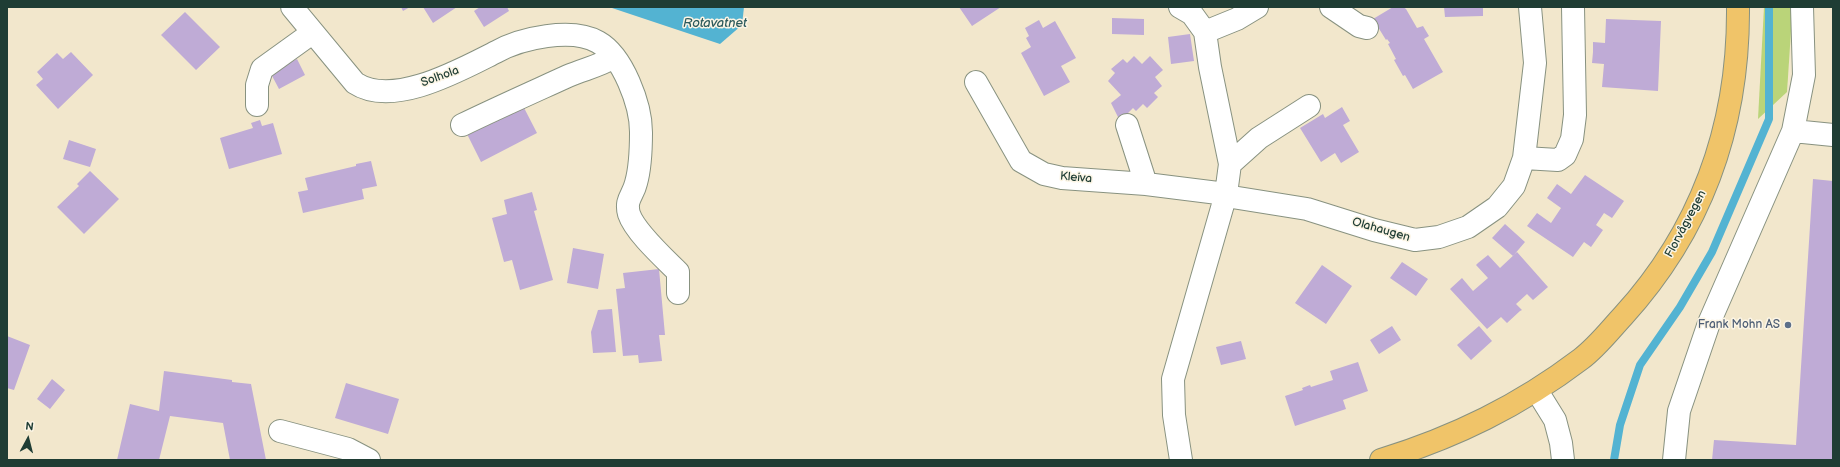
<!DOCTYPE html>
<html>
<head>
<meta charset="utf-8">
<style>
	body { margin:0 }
	#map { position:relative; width:1840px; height:467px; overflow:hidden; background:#f2e7cc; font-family:"Balsamiq Sans",sans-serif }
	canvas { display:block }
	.frame { position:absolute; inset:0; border:8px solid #1f3d34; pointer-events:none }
	.north { position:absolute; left:8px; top:419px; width:40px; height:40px; -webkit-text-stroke:3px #fcf5e5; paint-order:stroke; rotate:7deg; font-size:11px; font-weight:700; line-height:16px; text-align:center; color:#1f3d34 }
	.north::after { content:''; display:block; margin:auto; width:14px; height:18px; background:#1f3d34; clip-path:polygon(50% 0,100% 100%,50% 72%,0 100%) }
</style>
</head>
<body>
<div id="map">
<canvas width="1840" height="467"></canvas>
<div class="frame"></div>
<div class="north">N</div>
</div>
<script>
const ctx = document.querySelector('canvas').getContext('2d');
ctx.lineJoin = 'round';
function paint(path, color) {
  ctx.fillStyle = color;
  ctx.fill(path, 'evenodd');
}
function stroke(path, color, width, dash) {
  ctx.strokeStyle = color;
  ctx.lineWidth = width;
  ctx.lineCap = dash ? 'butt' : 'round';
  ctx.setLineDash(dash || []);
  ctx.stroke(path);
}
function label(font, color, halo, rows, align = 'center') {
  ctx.font = font + ' "Balsamiq Sans",sans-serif';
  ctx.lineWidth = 3;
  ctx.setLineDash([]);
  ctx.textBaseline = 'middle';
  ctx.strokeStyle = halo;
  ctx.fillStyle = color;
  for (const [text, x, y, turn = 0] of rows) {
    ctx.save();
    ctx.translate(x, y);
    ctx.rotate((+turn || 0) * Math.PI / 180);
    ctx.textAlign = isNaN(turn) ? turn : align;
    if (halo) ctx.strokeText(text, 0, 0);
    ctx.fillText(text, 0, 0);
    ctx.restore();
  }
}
paint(new Path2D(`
	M 1764,7 L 1791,7 L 1792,16 L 1787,92 L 1758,119 Z`), '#bad479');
paint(new Path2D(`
	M 609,7 L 744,7 L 742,25 L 720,44 Z`), '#53b3d2');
stroke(new Path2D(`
	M 1614,460 L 1620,425 L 1640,365 L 1680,307 L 1712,252 L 1769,119 L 1769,7`), '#53b3d2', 8);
paint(new Path2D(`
	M 401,7 L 410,7 L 403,11 Z
	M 423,7 L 457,7 L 433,23 Z
	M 480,7 L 507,7 L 509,11 L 484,27 L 474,11 Z
	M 959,7 L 1001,7 L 972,26 Z
	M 1393,7 L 1403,7 L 1406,9 L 1417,28 L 1423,26 L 1429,36 L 1424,39 L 1443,72 L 1413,89 L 1405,75 L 1403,76 L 1394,60 L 1396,59 L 1388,44 L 1390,43 L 1387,39 L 1386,40 L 1373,19 Z
	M 1444,7 L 1483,7 L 1483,16 L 1445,17 Z
	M 185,12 L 220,47 L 196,70 L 161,35 Z
	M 1112,18 L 1144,19 L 1144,35 L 1112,34 Z
	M 1606,19 L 1661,21 L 1658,91 L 1602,87 L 1604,64 L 1592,63 L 1593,52 L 1593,42 L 1605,43 Z
	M 1039,20 L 1043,28 L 1055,21 L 1076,58 L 1061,66 L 1070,82 L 1044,96 L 1021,53 L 1031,47 L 1026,38 L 1029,36 L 1025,28 Z
	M 1190,34 L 1194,61 L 1171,64 L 1168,37 Z
	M 71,52 L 93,75 L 58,109 L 36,85 L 43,79 L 37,72 L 57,53 L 63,59 Z
	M 1134,56 L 1142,64 L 1150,56 L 1163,70 L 1155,77 L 1162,86 L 1154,93 L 1158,97 L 1147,108 L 1143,104 L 1136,111 L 1133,108 L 1120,121 L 1111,103 L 1121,95 L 1108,81 L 1115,73 L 1111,69 L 1123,59 L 1127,63 Z
	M 297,59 L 305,75 L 279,89 L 270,72 Z
	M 521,102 L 537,133 L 481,162 L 465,130 Z
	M 1342,107 L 1350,121 L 1343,125 L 1359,152 L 1341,163 L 1335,153 L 1321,162 L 1300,128 L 1323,114 L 1325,118 Z
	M 260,120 L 262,126 L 273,123 L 282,154 L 229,169 L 220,138 L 253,128 L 251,123 Z
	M 69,140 L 96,149 L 90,167 L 63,159 Z
	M 371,161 L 377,186 L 362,189 L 364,199 L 303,213 L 298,192 L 308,190 L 305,178 L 356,166 L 356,164 Z
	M 90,171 L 119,199 L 84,234 L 57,207 L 79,186 L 77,184 Z
	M 1585,175 L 1624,201 L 1612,218 L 1604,213 L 1596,225 L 1603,230 L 1591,247 L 1584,242 L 1573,257 L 1527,226 L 1537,213 L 1551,223 L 1561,208 L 1547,198 L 1557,184 L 1571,194 Z
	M 1813,179 L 1833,181 L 1833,460 L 1712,460 L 1714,440 L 1796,445 Z
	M 532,192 L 537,210 L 534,211 L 553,280 L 520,290 L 512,260 L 504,262 L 492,218 L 507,214 L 504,200 Z
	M 1505,224 L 1525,242 L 1513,256 L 1492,238 Z
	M 573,248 L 604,254 L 598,289 L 567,283 Z
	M 1517,252 L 1548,287 L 1533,300 L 1527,294 L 1516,304 L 1522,310 L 1520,311 L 1507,323 L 1501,317 L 1487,329 L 1450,289 L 1462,278 L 1473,291 L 1488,278 L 1476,265 L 1478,263 L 1488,255 L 1500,268 Z
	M 1402,262 L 1428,279 L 1416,296 L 1390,278 Z
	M 1322,265 L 1352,286 L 1326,324 L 1295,303 Z
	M 659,269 L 665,335 L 659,335 L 662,361 L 639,363 L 638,355 L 623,356 L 616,289 L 625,288 L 623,273 Z
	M 612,309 L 616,352 L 593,353 L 591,332 L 598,310 Z
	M 1392,326 L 1401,340 L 1379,354 L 1370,340 Z
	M 1479,326 L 1492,341 L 1471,360 L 1457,345 Z
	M 7,336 L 30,345 L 14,390 L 7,388 Z
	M 1241,341 L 1246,359 L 1221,365 L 1216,347 Z
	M 1358,362 L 1368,391 L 1343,400 L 1346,409 L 1295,426 L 1285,396 L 1303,390 L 1302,388 L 1310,385 L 1311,387 L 1333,380 L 1330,371 Z
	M 164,371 L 232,380 L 232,382 L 251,384 L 266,460 L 230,460 L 223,423 L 170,416 L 159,460 L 117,460 L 130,404 L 159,411 Z
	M 52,379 L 65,390 L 50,409 L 37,399 Z
	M 346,383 L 399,399 L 388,434 L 335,418 Z`), '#bfabd6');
const minor = new Path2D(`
	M 292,7 L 355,83 C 393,108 460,70 496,52 C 521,38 572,27 598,42 C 623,56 641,105 641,132 C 641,147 640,169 636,183 C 633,196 625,199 629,214 C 635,232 664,258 678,272 L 678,293
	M 1180,7 L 1192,14 L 1205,32 L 1210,67 L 1230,164 L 1226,194 L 1173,379 L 1174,415 L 1181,460
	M 1331,7 L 1359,26 L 1367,28
	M 1205,32 L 1237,19 L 1257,7
	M 976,82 L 1021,161 L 1044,174 L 1062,178 L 1146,184 L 1226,194 L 1232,197 L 1307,209 L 1374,230 L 1415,240 L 1439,237 L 1468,227 L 1497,207 L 1514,186 L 1524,158 L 1535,63 L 1530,7
	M 257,105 L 257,85 L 262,69 L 312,33
	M 462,125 C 497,108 533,92 568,76 C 584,69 600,66 614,57
	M 1127,125 L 1146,184
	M 1793,131 L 1833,135
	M 1524,158 L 1558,160 L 1565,155 L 1572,139 L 1575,115 L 1573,7
	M 1230,164 L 1259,138 L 1309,106
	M 1537,391 L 1555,420 L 1561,443 L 1563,460
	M 280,431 L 348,449 L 369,460
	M 1674,460 L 1679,411 L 1709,323 L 1793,131 L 1804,75 L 1802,7`);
const major = new Path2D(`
	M 1381,460 C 1455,437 1519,406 1581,359 C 1597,347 1610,330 1623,316 C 1702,229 1739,125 1738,7`);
stroke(minor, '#889280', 24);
stroke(major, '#889280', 24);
stroke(minor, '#fff', 22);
stroke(major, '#f0c469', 22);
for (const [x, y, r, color] of [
	[1788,325,4,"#5c6f8a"]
]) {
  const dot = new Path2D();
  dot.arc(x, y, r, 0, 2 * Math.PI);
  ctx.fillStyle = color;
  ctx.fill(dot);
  stroke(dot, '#fcf5e5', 1.5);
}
label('12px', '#1f3d34', '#fcf5e5', [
	["Solhola",440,77,-20],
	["Kleiva",1076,178,5],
	["Florvågvegen",1686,224,-62],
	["Olahaugen",1381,230,16]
]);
label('12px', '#4e5e75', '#fcf5e5', [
	["Frank Mohn AS",1780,325]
], 'right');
label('italic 13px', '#2c5a5c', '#fcf5e5', [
	["Rotavatnet",715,24]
]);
</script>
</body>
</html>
